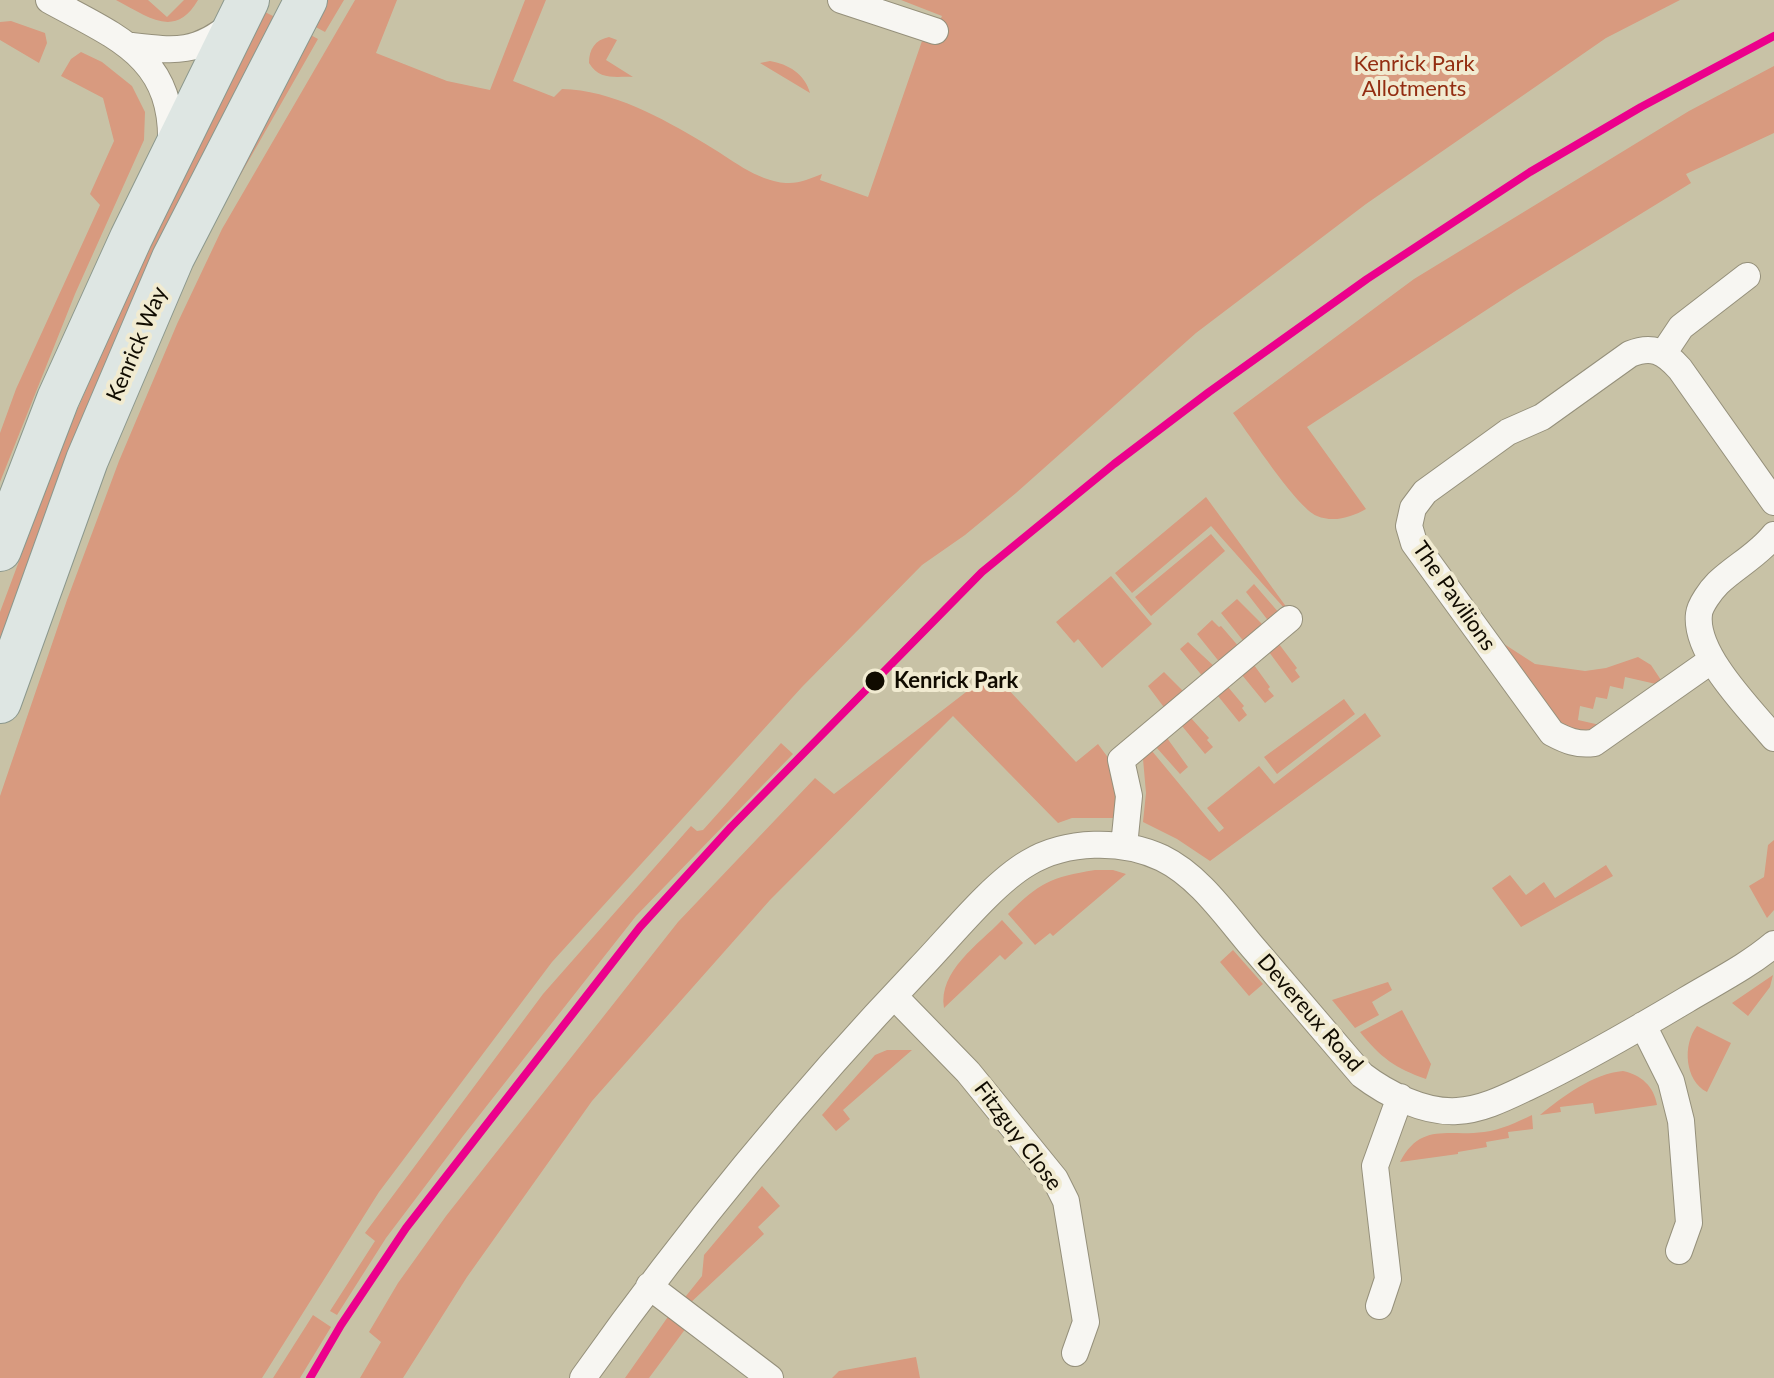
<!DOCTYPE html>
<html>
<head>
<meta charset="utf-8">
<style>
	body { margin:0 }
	canvas { display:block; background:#c8c2a6 }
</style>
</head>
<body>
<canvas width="1774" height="1378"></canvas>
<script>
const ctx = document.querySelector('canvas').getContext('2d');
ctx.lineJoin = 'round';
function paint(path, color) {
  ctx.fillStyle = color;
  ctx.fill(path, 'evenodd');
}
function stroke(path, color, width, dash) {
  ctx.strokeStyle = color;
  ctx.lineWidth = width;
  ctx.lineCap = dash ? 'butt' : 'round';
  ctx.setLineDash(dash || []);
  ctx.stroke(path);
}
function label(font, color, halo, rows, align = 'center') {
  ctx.font = font + ' Lato,sans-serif';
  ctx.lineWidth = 8;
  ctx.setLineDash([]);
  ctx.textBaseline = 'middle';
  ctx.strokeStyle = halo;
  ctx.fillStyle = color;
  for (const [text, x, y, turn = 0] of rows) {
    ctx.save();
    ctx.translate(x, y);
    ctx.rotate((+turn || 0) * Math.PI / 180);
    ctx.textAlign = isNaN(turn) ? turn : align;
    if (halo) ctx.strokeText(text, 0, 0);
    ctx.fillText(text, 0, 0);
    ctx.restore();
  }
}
paint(new Path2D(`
	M 116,0 L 148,0 L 167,17 L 184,0 L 198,0 C 175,40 147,16 116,0 Z
	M 324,0 L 344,0 L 325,32 L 310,24 Z
	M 355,0 L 397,0 L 376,53 L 447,81 L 490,90 L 525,0 L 546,0 L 513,81 L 554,97 L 562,89 C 612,90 662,118 704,143 C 730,158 756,181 786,183 C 799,184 811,178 822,174 L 820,180 L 868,197 L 922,41 L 935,31 L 942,16 L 901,0 L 1680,0 L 1606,38 L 1366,204 L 1196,333 L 1016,493 L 965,535 L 922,565 L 802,687 L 552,962 L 379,1192 L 262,1378 L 0,1378 L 0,796 L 67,600 L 119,461 L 177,324 L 222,229 Z
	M 263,11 L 277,18 L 0,648 L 0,612 L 65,438 L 158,224 Z
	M 11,21 L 45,33 L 47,43 L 39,63 L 0,40 L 0,22 Z
	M 305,32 L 318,39 L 205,237 Z
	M 609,37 L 617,40 L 606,60 L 633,77 C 615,76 600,81 589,63 C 589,49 595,40 609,37 Z
	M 81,52 L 102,62 L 132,86 L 145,112 L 144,140 L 75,294 L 0,482 L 0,433 L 16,389 L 100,205 L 90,194 L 114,141 L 103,98 L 61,76 L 71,59 Z
	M 770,61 C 788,64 805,74 810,93 L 760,63 Z
	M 1774,66 L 1774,133 L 1686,174 L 1691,183 L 1517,290 L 1307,427 L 1366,509 C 1352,517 1334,523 1317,516 C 1296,507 1250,435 1233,413 L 1414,279 L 1689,111 Z
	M 1206,497 L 1301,627 L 1211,526 L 1132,593 L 1115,573 Z
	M 1211,534 L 1225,551 L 1151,616 L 1135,597 Z
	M 1111,576 L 1152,624 L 1102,668 L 1078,639 L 1074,643 L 1056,622 Z
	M 1254,584 L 1280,614 L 1270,623 L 1246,592 Z
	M 1237,599 L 1265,627 L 1245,643 L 1221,613 Z
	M 1212,620 L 1219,627 L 1221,626 L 1240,648 L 1221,664 L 1197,634 Z
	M 1188,642 L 1216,668 L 1204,678 L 1180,649 Z
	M 1501,642 L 1535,664 L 1585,671 L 1606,668 L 1638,657 L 1651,665 L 1661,680 L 1656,684 L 1625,677 L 1623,689 L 1610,686 L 1607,699 L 1596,697 L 1593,709 L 1580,706 L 1578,720 L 1600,725 C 1586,734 1569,730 1557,719 Z
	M 1279,644 L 1297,668 L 1295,670 L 1300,677 L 1292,683 L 1269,652 Z
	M 1254,665 L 1270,687 L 1268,689 L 1274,696 L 1265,703 L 1242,675 Z
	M 992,672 L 1076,762 L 1098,744 L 1115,767 L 1118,818 L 1072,818 L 1058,823 L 953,716 L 770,900 L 592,1101 L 467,1277 L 403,1378 L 360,1378 L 381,1342 L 369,1332 L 398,1283 L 446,1216 L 678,922 L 815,778 L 834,794 Z
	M 1164,672 L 1186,694 L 1166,710 L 1148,686 Z
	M 1228,687 L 1244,706 L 1242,708 L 1247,715 L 1239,722 L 1218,696 Z
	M 1344,699 L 1355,714 L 1277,774 L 1264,757 Z
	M 1365,713 L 1381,736 L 1210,861 L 1177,839 L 1143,822 L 1146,793 L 1143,759 L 1152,751 L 1219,832 L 1224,828 L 1207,808 L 1259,766 L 1274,784 Z
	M 1191,718 L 1209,738 L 1207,740 L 1213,747 L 1205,754 L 1182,726 Z
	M 1167,738 L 1188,767 L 1180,774 L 1156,747 Z
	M 781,743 L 793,754 L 636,916 L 463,1136 L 386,1238 L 337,1315 L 330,1311 L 375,1241 L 365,1233 L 543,994 L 691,826 L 697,831 L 703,830 Z
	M 1774,840 L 1774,910 L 1767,918 L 1749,886 L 1764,877 L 1768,845 Z
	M 1606,865 L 1613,876 L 1521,927 L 1492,888 L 1510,875 L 1526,895 L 1544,882 L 1555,898 Z
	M 1095,870 L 1113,870 L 1126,874 L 1053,936 L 1050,933 L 1035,945 L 1008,914 C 1039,883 1051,877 1095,870 Z
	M 1002,920 L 1023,943 L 1005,960 L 1000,955 L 944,1008 C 938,971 979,944 1002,920 Z
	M 1233,950 L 1263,984 L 1249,996 L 1220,962 Z
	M 1773,975 L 1770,987 L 1748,1016 L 1732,1003 Z
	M 1388,982 L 1392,990 L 1372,1002 L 1379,1015 L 1355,1028 L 1332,1000 Z
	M 1402,1010 L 1431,1064 L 1426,1079 C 1395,1068 1381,1058 1360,1032 Z
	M 1697,1026 L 1731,1043 L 1707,1092 C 1685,1081 1682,1045 1697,1026 Z
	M 887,1050 L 912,1050 L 843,1110 L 850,1119 L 836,1131 L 822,1115 L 875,1055 Z
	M 1623,1071 C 1641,1075 1654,1086 1657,1105 L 1595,1114 L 1593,1103 L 1560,1107 L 1561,1112 L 1540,1115 C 1562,1097 1594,1073 1623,1071 Z
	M 1532,1115 L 1533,1129 L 1508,1132 L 1509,1138 L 1486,1142 L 1487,1147 L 1458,1152 L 1458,1154 L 1400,1162 C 1421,1122 1448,1137 1484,1132 C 1501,1130 1517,1122 1532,1115 Z
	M 762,1186 L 780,1206 L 758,1227 L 764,1234 L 688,1305 L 682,1301 L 702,1276 L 704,1255 Z
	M 672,1311 L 689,1324 L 649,1378 L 625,1378 Z
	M 313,1315 L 331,1327 L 300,1378 L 273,1378 Z
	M 916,1357 L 920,1378 L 832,1378 L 839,1371 Z`), '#d89a7f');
const minor = new Path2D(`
	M 49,0 C 116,37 174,56 171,145
	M 841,0 L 935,31
	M 132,46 C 175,51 197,54 232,24
	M 1663,354 L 1681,327 L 1747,276
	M 1774,535 C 1758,555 1736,566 1718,583 C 1711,590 1700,605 1699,614 C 1694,654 1750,709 1774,738
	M 1712,660 L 1594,743 C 1577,745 1567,741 1552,733 L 1414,543 L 1409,526 L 1413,508 L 1425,492 L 1508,432 L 1542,417 L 1630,354 C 1652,345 1664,351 1680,369 L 1774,502
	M 1124,846 L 1129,796 L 1121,760 L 1289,619
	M 894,996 L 968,1072 L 1055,1179 L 1066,1201 L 1086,1322 L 1075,1353
	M 1643,1025 L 1671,1081 L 1681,1121 L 1689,1223 L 1679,1251
	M 649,1286 L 770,1378
	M 1379,1306 L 1388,1279 L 1375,1166 L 1400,1097
	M 583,1378 C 686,1233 798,1096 920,968 C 950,937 992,884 1028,863 C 1066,840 1122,839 1162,858 C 1201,877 1228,919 1256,951 C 1291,992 1326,1033 1362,1075 C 1387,1094 1424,1113 1457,1111 C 1481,1110 1505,1098 1526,1088 C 1581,1062 1634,1031 1686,1000 C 1716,982 1748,966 1774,944`);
const primary = new Path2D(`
	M 0,550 L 58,399 L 131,238 L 248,0
	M 0,702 L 87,460 L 173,258 L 306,0`);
stroke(minor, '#95907b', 28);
stroke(primary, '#8c988d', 44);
stroke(minor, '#f7f6f2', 26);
stroke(primary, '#dee6e3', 42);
stroke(new Path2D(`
	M 310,1378 L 341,1325 L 406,1228 L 640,927 L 731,827 L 982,572 L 1114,464 L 1209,392 L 1367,279 L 1530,172 L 1641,107 L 1774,36`), '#ec008c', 8);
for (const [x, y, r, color] of [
	[875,681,11,"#100b00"]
]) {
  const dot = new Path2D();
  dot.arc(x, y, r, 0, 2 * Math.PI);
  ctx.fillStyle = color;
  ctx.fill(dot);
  stroke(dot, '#f1ebd1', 3);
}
label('22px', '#932d11', '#f1ebd1', [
	["Kenrick Park",1414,64],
	["Allotments",1414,89]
]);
label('22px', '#100b00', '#f1ebd1', [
	["Kenrick Way",137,344,-67],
	["The Pavilions",1454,596,55],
	["Devereux Road",1310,1013,49],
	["Fitzguy Close",1018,1136,53]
]);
label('bold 22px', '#100b00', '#f1ebd1', [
	["Kenrick Park",894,681]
], 'left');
</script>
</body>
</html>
